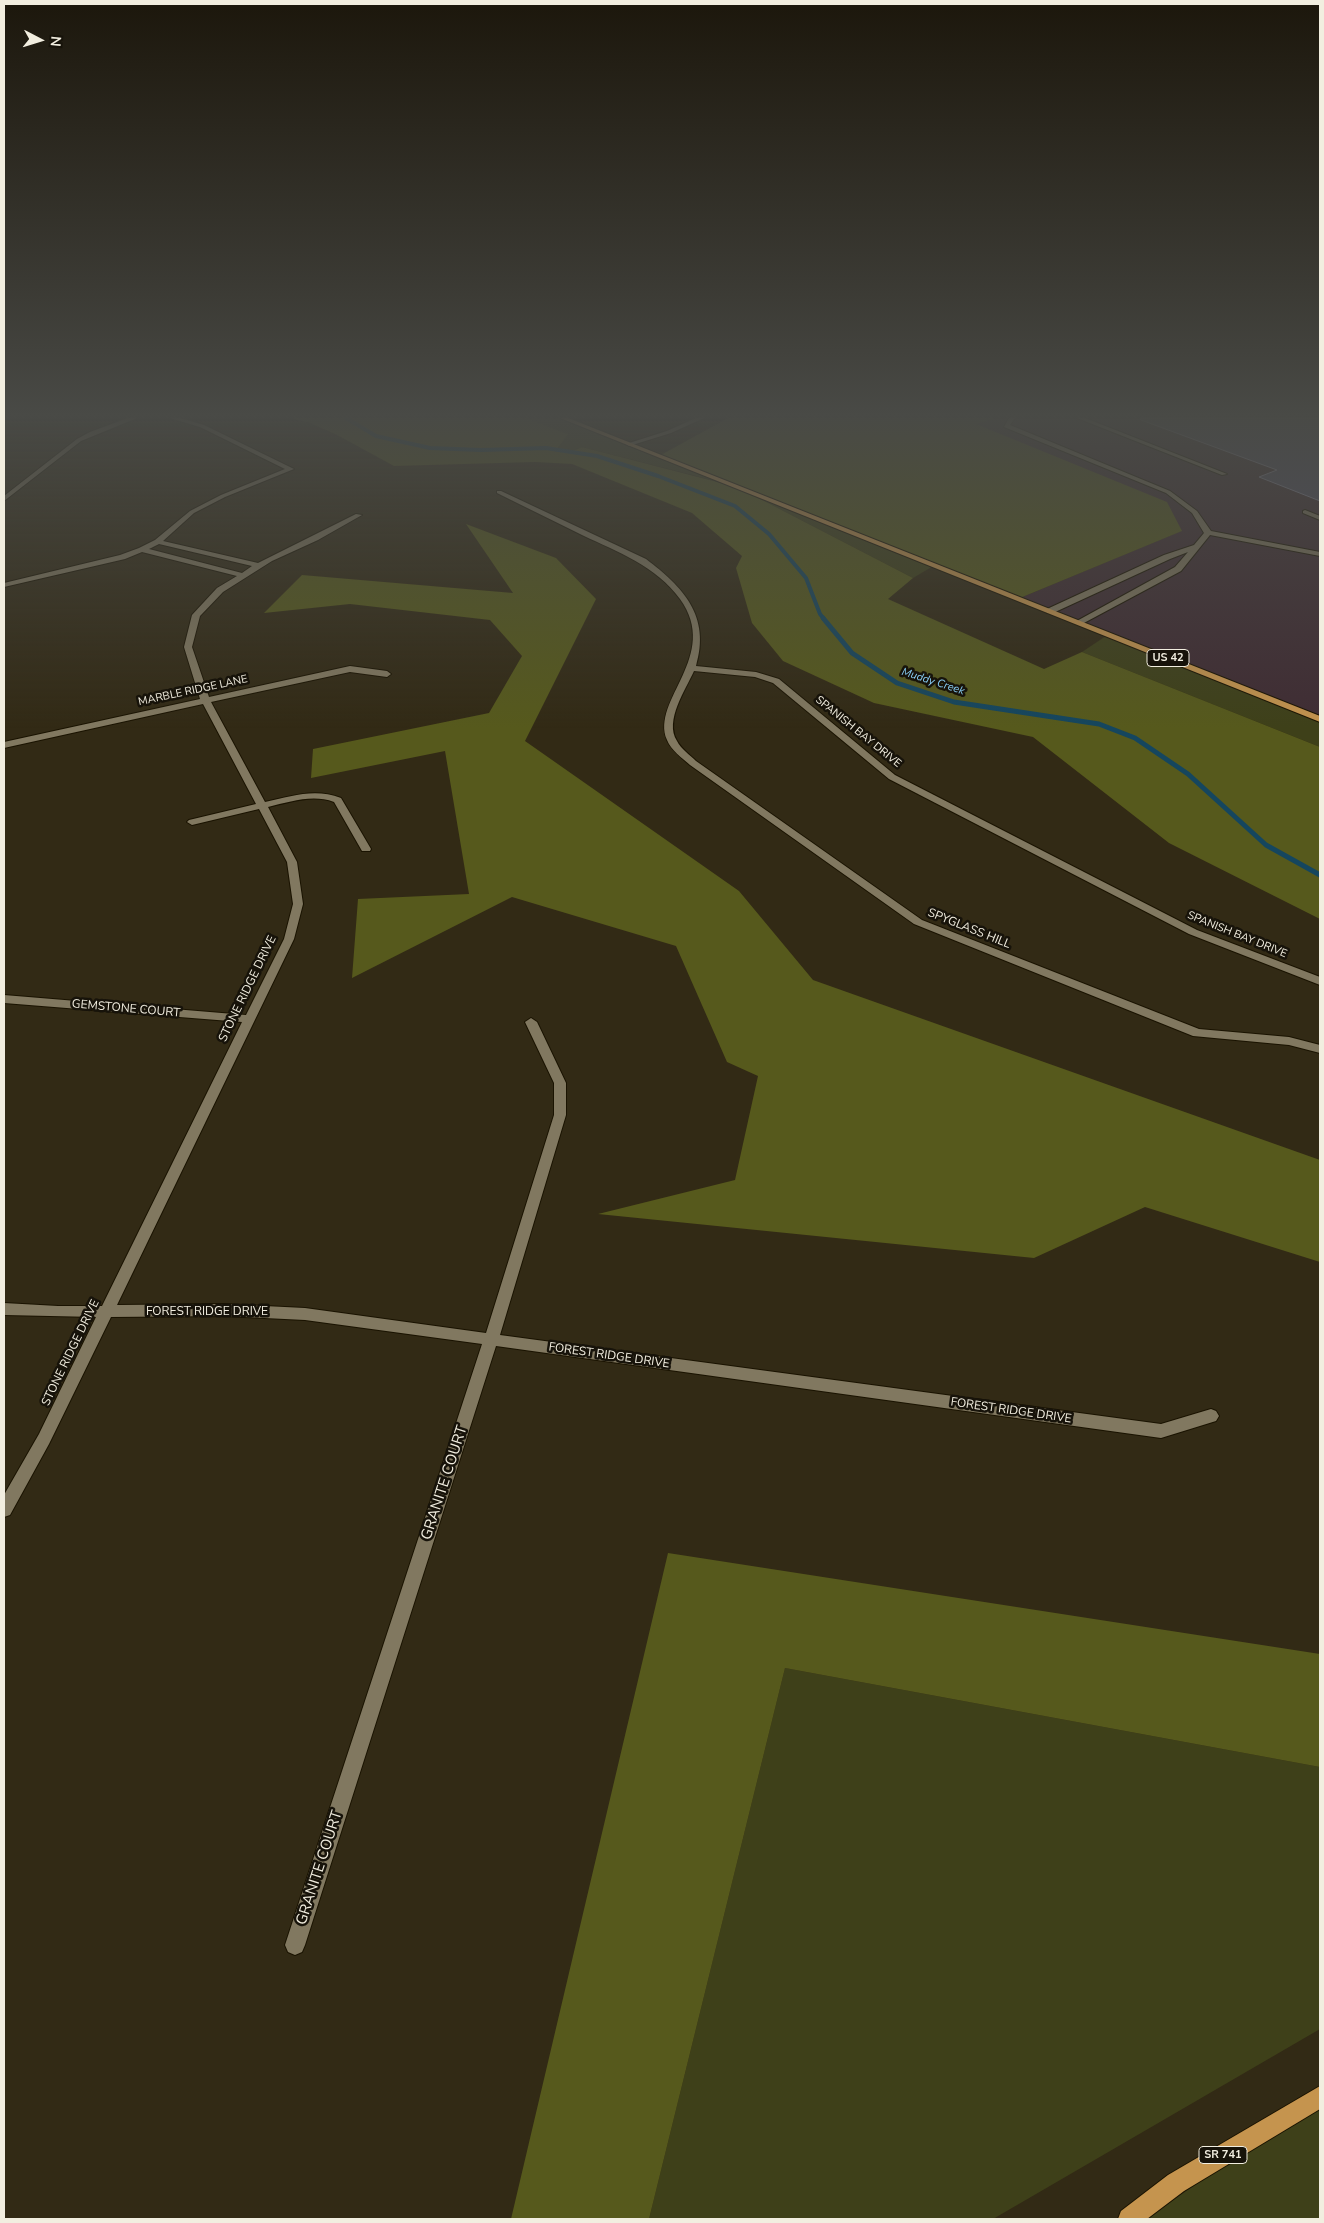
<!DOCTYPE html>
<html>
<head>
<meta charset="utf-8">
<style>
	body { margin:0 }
	#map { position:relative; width:1324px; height:2223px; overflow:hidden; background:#322a15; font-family:"Nunito Sans",sans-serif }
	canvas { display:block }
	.frame { position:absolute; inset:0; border:5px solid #f2eee0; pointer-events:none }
	.north { position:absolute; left:15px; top:15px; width:50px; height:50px; -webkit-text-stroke:4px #17130a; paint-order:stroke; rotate:95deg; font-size:14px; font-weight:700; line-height:20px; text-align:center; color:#f2eee0 }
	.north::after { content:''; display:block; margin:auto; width:18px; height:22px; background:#f2eee0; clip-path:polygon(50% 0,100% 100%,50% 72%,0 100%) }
</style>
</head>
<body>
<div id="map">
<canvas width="1324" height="2223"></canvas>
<div class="frame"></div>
<div class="north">N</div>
</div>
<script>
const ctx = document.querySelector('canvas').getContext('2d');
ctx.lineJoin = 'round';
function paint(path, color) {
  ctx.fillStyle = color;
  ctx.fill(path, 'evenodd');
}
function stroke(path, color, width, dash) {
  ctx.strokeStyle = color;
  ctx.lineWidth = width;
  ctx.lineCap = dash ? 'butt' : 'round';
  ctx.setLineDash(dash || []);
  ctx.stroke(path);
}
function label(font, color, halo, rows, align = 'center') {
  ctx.font = font + ' "Nunito Sans",sans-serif';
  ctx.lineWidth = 5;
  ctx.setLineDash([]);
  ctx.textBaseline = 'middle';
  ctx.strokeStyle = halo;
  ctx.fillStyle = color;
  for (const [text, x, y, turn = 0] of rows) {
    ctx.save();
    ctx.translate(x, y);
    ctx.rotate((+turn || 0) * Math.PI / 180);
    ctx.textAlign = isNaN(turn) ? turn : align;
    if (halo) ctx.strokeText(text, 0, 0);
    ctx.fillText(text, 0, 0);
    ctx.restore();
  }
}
paint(new Path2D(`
	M 996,418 L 1320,418 L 1320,719 L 1020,598 L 1181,531 L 975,424 Z`), '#3f2c33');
paint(new Path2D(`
	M 526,418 L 563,418 L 935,565 L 913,578 L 735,486 L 582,447 L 570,452 L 555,450 L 567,434 Z
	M 1109,634 L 1320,719 L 1320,747 L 1082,652 Z
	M 785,1668 L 1320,1767 L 1320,2029 L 993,2219 L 649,2219 Z
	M 1320,2098 L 1320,2219 L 1146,2219 Z`), '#3e4019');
paint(new Path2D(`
	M 290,418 L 526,418 L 568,434 L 556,450 L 570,452 L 582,447 L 729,485 L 659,456 L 728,418 L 996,418 L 976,424 L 1167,502 L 1182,531 L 1020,598 L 741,489 L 913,578 L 888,599 L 1044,669 L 1082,652 L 1320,747 L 1320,919 L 1169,843 L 1033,737 L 874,703 L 783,661 L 752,623 L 736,568 L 742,556 L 692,513 L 572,464 L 535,462 L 394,466 L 337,435 L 310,423 Z
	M 466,524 L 556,558 L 596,599 L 525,741 L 739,891 L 813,980 L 1320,1160 L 1320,1262 L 1145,1207 L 1034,1258 L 598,1214 L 735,1180 L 758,1076 L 727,1062 L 676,946 L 512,897 L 352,978 L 358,899 L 469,894 L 445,751 L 311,778 L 313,749 L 489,713 L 522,656 L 490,620 L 350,604 L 264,613 L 302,575 L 513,593 Z
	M 668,1553 L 1320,1654 L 1320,1767 L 785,1668 L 649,2219 L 511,2219 Z`), '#56591c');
stroke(new Path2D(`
	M 346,418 L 376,436 L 430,448 L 481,450 L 546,448 L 597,456 L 658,476 L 735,506 L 769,534 L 806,578 L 820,614 L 824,619`), '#15465e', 4);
stroke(new Path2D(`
	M 823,618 L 852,653 L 897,683 L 954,702 L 1099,724 L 1135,738 L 1188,774 L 1266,845 L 1320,875`), '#15465e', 5);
const building = new Path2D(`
	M 1141,418 L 1320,418 L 1320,501 L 1259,477 L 1277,470 L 1141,420 Z`);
paint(building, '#525067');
stroke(building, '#8c8aa3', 1);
const minor = new Path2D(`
	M 128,418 L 137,418 L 81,441 L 4,501 L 4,496 L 77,439 L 90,432 Z
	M 170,418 L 180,418 L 204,425 L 294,469 L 225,497 L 194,513 L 163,541 L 258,563 L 356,514 L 362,515 L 318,540 L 272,561 L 223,592 L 200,616 L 192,647 L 209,697 L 350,666 L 387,671 L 391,674 L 387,677 L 350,672 L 211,702 L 265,802 C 292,796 315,788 341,798 L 371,849 L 370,851 L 362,851 L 334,802 C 312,794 290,802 268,807 L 297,862 L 303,904 L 294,939 L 117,1305 L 224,1304 L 305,1308 L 486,1333 L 554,1115 L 554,1083 L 525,1022 L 531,1018 L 537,1022 L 566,1083 L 566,1115 L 500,1335 L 1161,1424 L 1211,1409 L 1216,1411 L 1219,1416 L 1216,1421 L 1161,1438 L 496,1346 L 305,1945 L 302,1952 L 295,1955 L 288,1952 L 285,1945 L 482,1344 L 305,1320 L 224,1316 L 111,1317 L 49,1444 L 10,1515 L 4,1517 L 4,1495 L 39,1434 L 96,1317 L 4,1315 L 4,1303 L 58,1306 L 102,1306 L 242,1022 L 4,1003 L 4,995 L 246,1015 L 284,939 L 293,904 L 287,862 L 259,809 L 192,825 L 187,822 L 189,820 L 256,804 L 203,704 L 4,748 L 4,742 L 200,699 L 184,647 L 192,615 L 217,588 L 237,576 L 142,552 L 125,559 L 4,587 L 4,583 L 120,555 L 139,548 L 155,540 L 190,511 L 221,495 L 285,469 L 200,427 ZM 159,544 L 252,566 L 242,573 L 149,549 Z
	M 696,418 L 704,418 L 671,433 L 629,446 L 626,444 L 667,431 Z
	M 1009,418 L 1015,418 L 1010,425 L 1170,491 L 1197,511 L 1211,531 L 1320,552 L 1320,556 L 1210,535 L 1181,571 L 1082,624 L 1075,622 L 1175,567 L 1188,552 L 1170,559 L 1053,613 L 1047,613 L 1047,609 L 1164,555 L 1194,545 L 1204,533 L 1192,513 L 1166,493 L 1004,427 Z
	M 1077,418 L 1085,418 L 1227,474 L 1222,475 Z
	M 497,491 L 501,491 L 646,559 C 683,587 711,616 696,666 L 756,672 L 779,679 L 895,775 L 1197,930 L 1320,977 L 1320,985 L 1189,934 L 889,779 L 773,683 L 755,677 L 694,671 C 686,689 664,721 677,741 C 681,749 690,755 696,761 L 922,920 L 1199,1029 L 1289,1037 L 1320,1045 L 1320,1053 L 1289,1045 L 1193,1036 L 914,924 L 690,765 C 682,758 671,750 667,740 C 650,700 721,656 680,599 C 656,566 618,552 582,535 C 554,521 525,507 497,493 Z
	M 1305,510 L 1320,516 L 1320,520 L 1303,513 L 1303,511 Z`);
const major = new Path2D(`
	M 560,418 L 568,418 L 1320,716 L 1320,722 Z
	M 1320,2086 L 1320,2109 L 1184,2191 L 1147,2219 L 1118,2219 L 1121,2211 L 1168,2175 Z`);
stroke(minor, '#1a1301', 2);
stroke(major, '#1a1301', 2);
paint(minor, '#817860');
paint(major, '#c5944e');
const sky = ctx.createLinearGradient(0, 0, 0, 729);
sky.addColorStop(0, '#1c170c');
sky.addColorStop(0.57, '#494a46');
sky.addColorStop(1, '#494a4600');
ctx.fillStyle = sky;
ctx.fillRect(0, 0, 1324, 729);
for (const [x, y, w] of [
	[1168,658,42],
	[1223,2155,48]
]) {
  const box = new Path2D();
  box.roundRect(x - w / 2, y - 8.5, w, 17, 4);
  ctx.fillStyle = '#17130a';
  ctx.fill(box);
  stroke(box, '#f2eee0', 1);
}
label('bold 11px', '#f2eee0', null, [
	["US 42",1168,658],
	["SR 741",1223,2155]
]);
label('italic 11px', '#89cff7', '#17130a', [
	["Muddy Creek",933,682,18]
]);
label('11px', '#f2eee0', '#17130a', [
	["MARBLE RIDGE LANE",193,691,-12],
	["SPANISH BAY DRIVE",858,732,39],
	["SPANISH BAY DRIVE",1237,935,22]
]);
label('12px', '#f2eee0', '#17130a', [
	["SPYGLASS HILL",969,929,22],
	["STONE RIDGE DRIVE",248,989,-64],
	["GEMSTONE COURT",126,1009,5],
	["FOREST RIDGE DRIVE",207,1312],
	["STONE RIDGE DRIVE",71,1353,-64],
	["FOREST RIDGE DRIVE",609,1356,8],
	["FOREST RIDGE DRIVE",1011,1411,8]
]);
label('15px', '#f2eee0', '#17130a', [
	["GRANITE COURT",445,1483,-72],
	["GRANITE COURT",320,1868,-72]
]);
</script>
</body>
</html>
